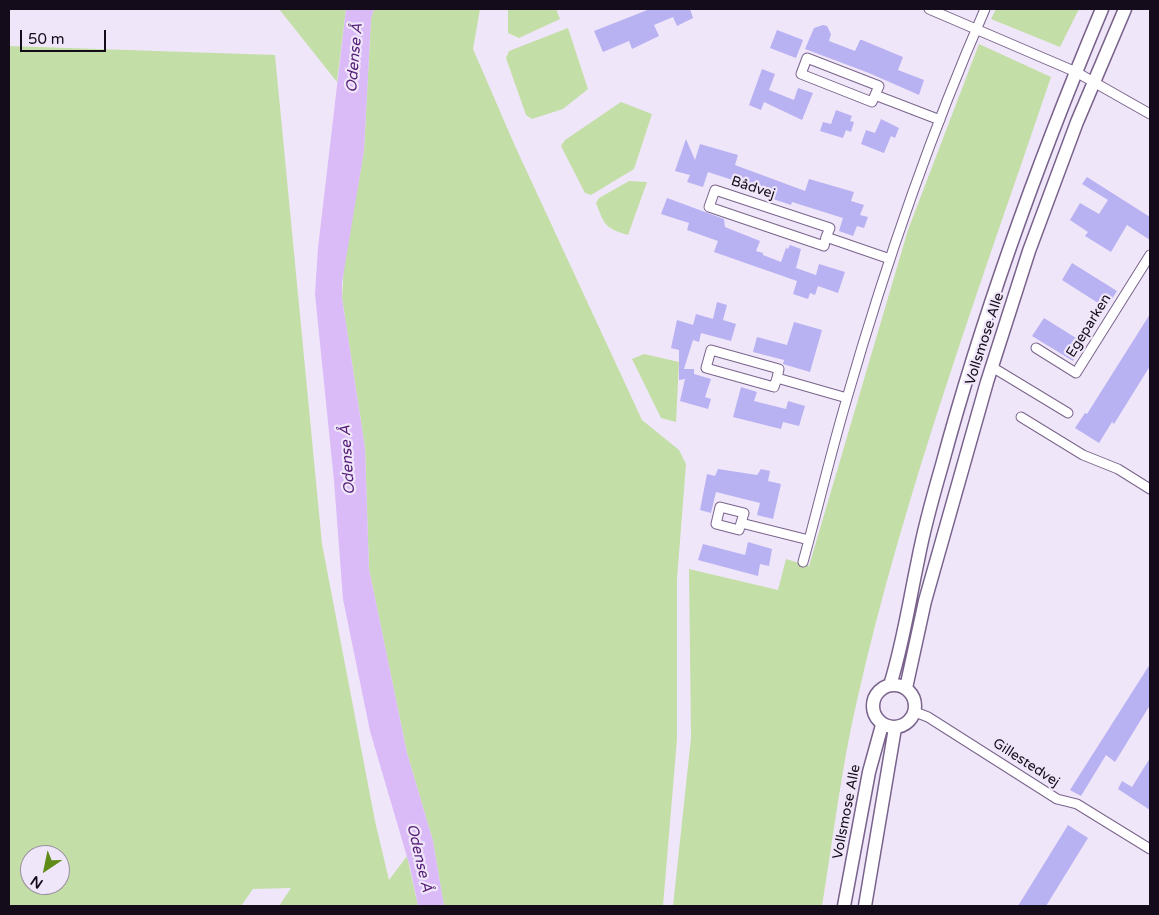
<!DOCTYPE html>
<html>
<head>
<meta charset="utf-8">
<style>
	body { margin:0 }
	#map { position:relative; width:1159px; height:915px; overflow:hidden; background:#f0e6f9; font-family:"Varela Round",sans-serif }
	canvas { display:block }
	.frame { position:absolute; inset:0; border:10px solid #150c1b; pointer-events:none }
	.north { position:absolute; left:20px; top:845px; width:50px; height:50px; box-sizing:border-box; background:#f0e6f9; border:1px solid #988fa0; border-radius:50%; rotate:214deg; font-size:14px; font-weight:700; line-height:20px; text-align:center; color:#150c1b }
	.north::after { content:''; display:block; margin:auto; width:18px; height:22px; background:#608b19; clip-path:polygon(50% 0,100% 100%,50% 72%,0 100%) }
	.scale { position:absolute; left:20px; top:30px; width:86px; height:22px; box-sizing:border-box; border:2px solid #150c1b; border-top:0; padding-left:6px; font-size:15px; line-height:18px; white-space:nowrap; color:#150c1b; -webkit-text-stroke:4px #f0e6f9; paint-order:stroke }
</style>
</head>
<body>
<div id="map">
<canvas width="1159" height="915"></canvas>
<div class="frame"></div>
<div class="north">N</div>
<div class="scale">50 m</div>
</div>
<script>
const ctx = document.querySelector('canvas').getContext('2d');
ctx.lineJoin = 'round';
function paint(path, color) {
  ctx.fillStyle = color;
  ctx.fill(path, 'evenodd');
}
function stroke(path, color, width, dash) {
  ctx.strokeStyle = color;
  ctx.lineWidth = width;
  ctx.lineCap = dash ? 'butt' : 'round';
  ctx.setLineDash(dash || []);
  ctx.stroke(path);
}
function label(font, color, halo, rows, align = 'center') {
  ctx.font = font + ' "Varela Round",sans-serif';
  ctx.lineWidth = 4.5;
  ctx.setLineDash([]);
  ctx.textBaseline = 'middle';
  ctx.strokeStyle = halo;
  ctx.fillStyle = color;
  for (const [text, x, y, turn = 0] of rows) {
    ctx.save();
    ctx.translate(x, y);
    ctx.rotate((+turn || 0) * Math.PI / 180);
    ctx.textAlign = isNaN(turn) ? turn : align;
    if (halo) ctx.strokeText(text, 0, 0);
    ctx.fillText(text, 0, 0);
    ctx.restore();
  }
}
paint(new Path2D(`
	M 279,9 L 346,9 L 337,82 Z
	M 374,9 L 480,9 L 473,49 L 515,146 L 642,420 L 679,450 L 686,464 L 677,579 L 677,739 L 663,906 L 444,906 L 433,841 L 407,753 L 369,569 L 365,448 L 342,298 L 344,263 L 364,151 L 371,18 Z
	M 508,9 L 556,9 L 560,19 L 519,38 L 508,33 Z
	M 996,9 L 1079,9 L 1060,47 L 991,19 Z
	M 568,28 L 588,89 L 563,109 L 532,119 L 526,115 L 506,58 L 509,51 Z
	M 979,44 L 1051,77 C 981,284 904,491 856,705 C 841,771 833,839 822,906 L 673,906 L 691,738 L 689,569 L 778,590 L 786,559 L 809,566 L 908,230 Z
	M 9,46 L 275,55 L 322,544 L 375,821 L 389,880 L 407,856 L 418,906 L 279,906 L 291,888 L 253,889 L 241,906 L 9,906 ZM 30,855 L 60,855 L 60,885 L 30,885 Z
	M 621,102 L 652,114 L 634,169 L 591,195 L 585,193 L 561,146 L 565,140 Z
	M 629,181 L 647,182 L 628,235 C 605,228 605,226 596,203 L 599,198 Z
	M 644,354 L 679,362 L 676,422 L 661,418 L 632,359 Z`), '#c4dea7');
paint(new Path2D(`
	M 346,9 L 374,9 L 371,19 L 364,151 L 342,283 L 342,298 L 365,448 L 369,569 L 407,753 L 433,841 L 444,906 L 418,906 L 410,867 L 370,731 L 343,599 L 334,481 L 315,294 L 318,248 Z`), '#dbbaf8');
paint(new Path2D(`
	M 650,9 L 690,9 L 693,18 L 677,26 L 673,17 L 654,25 L 659,36 L 632,49 L 629,41 L 603,52 L 594,31 Z
	M 823,25 L 827,26 L 831,34 L 829,41 L 855,51 L 860,40 L 862,40 L 903,57 L 898,70 L 924,80 L 919,95 L 869,73 L 805,49 L 814,28 Z
	M 777,30 L 803,40 L 796,58 L 770,48 Z
	M 762,69 L 775,74 L 769,90 L 794,100 L 798,88 L 813,93 L 802,120 L 764,102 L 761,110 L 749,105 Z
	M 836,110 L 852,116 L 850,121 L 854,122 L 851,132 L 846,130 L 843,138 L 820,131 L 823,122 L 831,124 Z
	M 881,119 L 899,128 L 895,138 L 891,136 L 884,153 L 861,144 L 866,130 L 875,133 Z
	M 686,139 L 695,160 L 700,144 L 738,155 L 735,165 L 805,191 L 809,179 L 854,192 L 851,201 L 864,205 L 860,215 L 868,217 L 864,228 L 857,226 L 853,236 L 839,231 L 843,218 L 792,202 L 791,205 L 755,193 L 757,188 L 708,172 L 703,187 L 687,182 L 690,175 L 675,171 Z
	M 1087,177 L 1150,217 L 1150,240 L 1127,225 L 1111,252 L 1085,236 L 1088,232 L 1070,220 L 1080,203 L 1099,214 L 1108,200 L 1082,184 Z
	M 667,198 L 724,219 L 725,227 L 760,241 L 756,251 L 763,253 L 763,255 L 781,262 L 786,248 L 788,249 L 790,245 L 801,249 L 796,268 L 816,275 L 819,264 L 845,272 L 838,293 L 818,286 L 815,295 L 810,293 L 808,299 L 793,294 L 797,281 L 714,252 L 718,241 L 687,230 L 689,223 L 661,214 Z
	M 1072,263 L 1117,291 L 1106,308 L 1062,280 Z
	M 717,302 L 727,305 L 723,320 L 736,324 L 731,341 L 701,333 L 699,342 L 693,340 L 684,369 L 694,369 L 694,374 L 711,379 L 705,397 L 711,399 L 708,409 L 680,401 L 685,379 L 679,380 L 679,350 L 671,348 L 677,320 L 693,325 L 696,314 L 713,319 Z
	M 1150,314 L 1150,366 L 1114,424 L 1112,422 L 1099,443 L 1075,428 L 1085,413 L 1087,414 Z
	M 1044,318 L 1084,343 L 1073,361 L 1032,336 Z
	M 794,322 L 822,330 L 810,372 L 783,364 L 784,360 L 753,352 L 757,337 L 787,345 Z
	M 741,387 L 757,392 L 754,401 L 786,409 L 788,401 L 805,406 L 799,426 L 783,422 L 781,429 L 733,417 Z
	M 718,469 L 757,475 L 761,469 L 770,471 L 768,481 L 781,484 L 773,519 L 757,515 L 760,503 L 716,492 L 711,513 L 700,510 L 707,474 L 715,476 Z
	M 748,542 L 772,549 L 769,566 L 760,564 L 758,576 L 698,560 L 703,544 L 745,555 Z
	M 1150,664 L 1150,705 L 1115,762 L 1106,755 L 1081,796 L 1070,790 Z
	M 1150,758 L 1150,810 L 1118,789 L 1122,781 L 1132,787 Z
	M 1068,825 L 1088,838 L 1046,906 L 1018,906 Z`), '#b8b1f2');
const street = new Path2D(`
	M 929,9 L 1076,72 L 1150,114
	M 875,95 L 879,86 L 807,58 L 801,74 L 872,102 L 875,95 L 940,120
	M 826,237 L 830,228 L 715,190 L 709,207 L 824,246 L 826,237 L 890,259
	M 1036,348 L 1076,373 L 1150,255
	M 992,367 L 1068,413
	M 777,378 L 779,369 L 711,350 L 706,368 L 774,387 L 777,378 L 847,398
	M 1021,417 L 1083,455 L 1118,469 L 1150,489
	M 741,523 L 744,513 L 720,507 L 716,524 L 739,530 L 741,523 L 809,540
	M 803,562 C 818,508 831,452 847,398 C 885,266 930,135 985,9
	M 915,712 L 928,717 L 1057,799 L 1077,804 L 1150,849`);
const secondary = new Path2D(`
	M873 706a21 21 0 1 1 42 0a21 21 0 1 1-42 0Z
	M 890,685 C 903,644 909,602 918,560 C 924,528 933,496 942,465 C 984,309 1040,157 1102,9
	M 906,688 L 925,601 L 987,382 L 1029,251 L 1077,122 L 1125,9
	M 844,906 L 869,772 L 882,725
	M 865,906 L 895,728`);
stroke(street, '#79638c', 11);
stroke(secondary, '#79638c', 15);
stroke(street, '#fff', 9);
stroke(secondary, '#fff', 12);
label('14px', '#150c1b', '#f0e6f9', [
	["Bådvej",753,188,18],
	["Egeparken",1089,326,-58],
	["Vollsmose Alle",985,339,-72],
	["Gillestedvej",1026,763,33],
	["Vollsmose Alle",847,812,-79]
]);
label('italic 15px', '#562078', '#f0e6f9', [
	["Odense Å",355,58,-85],
	["Odense Å",348,460,-94],
	["Odense Å",419,858,77]
]);
</script>
</body>
</html>
